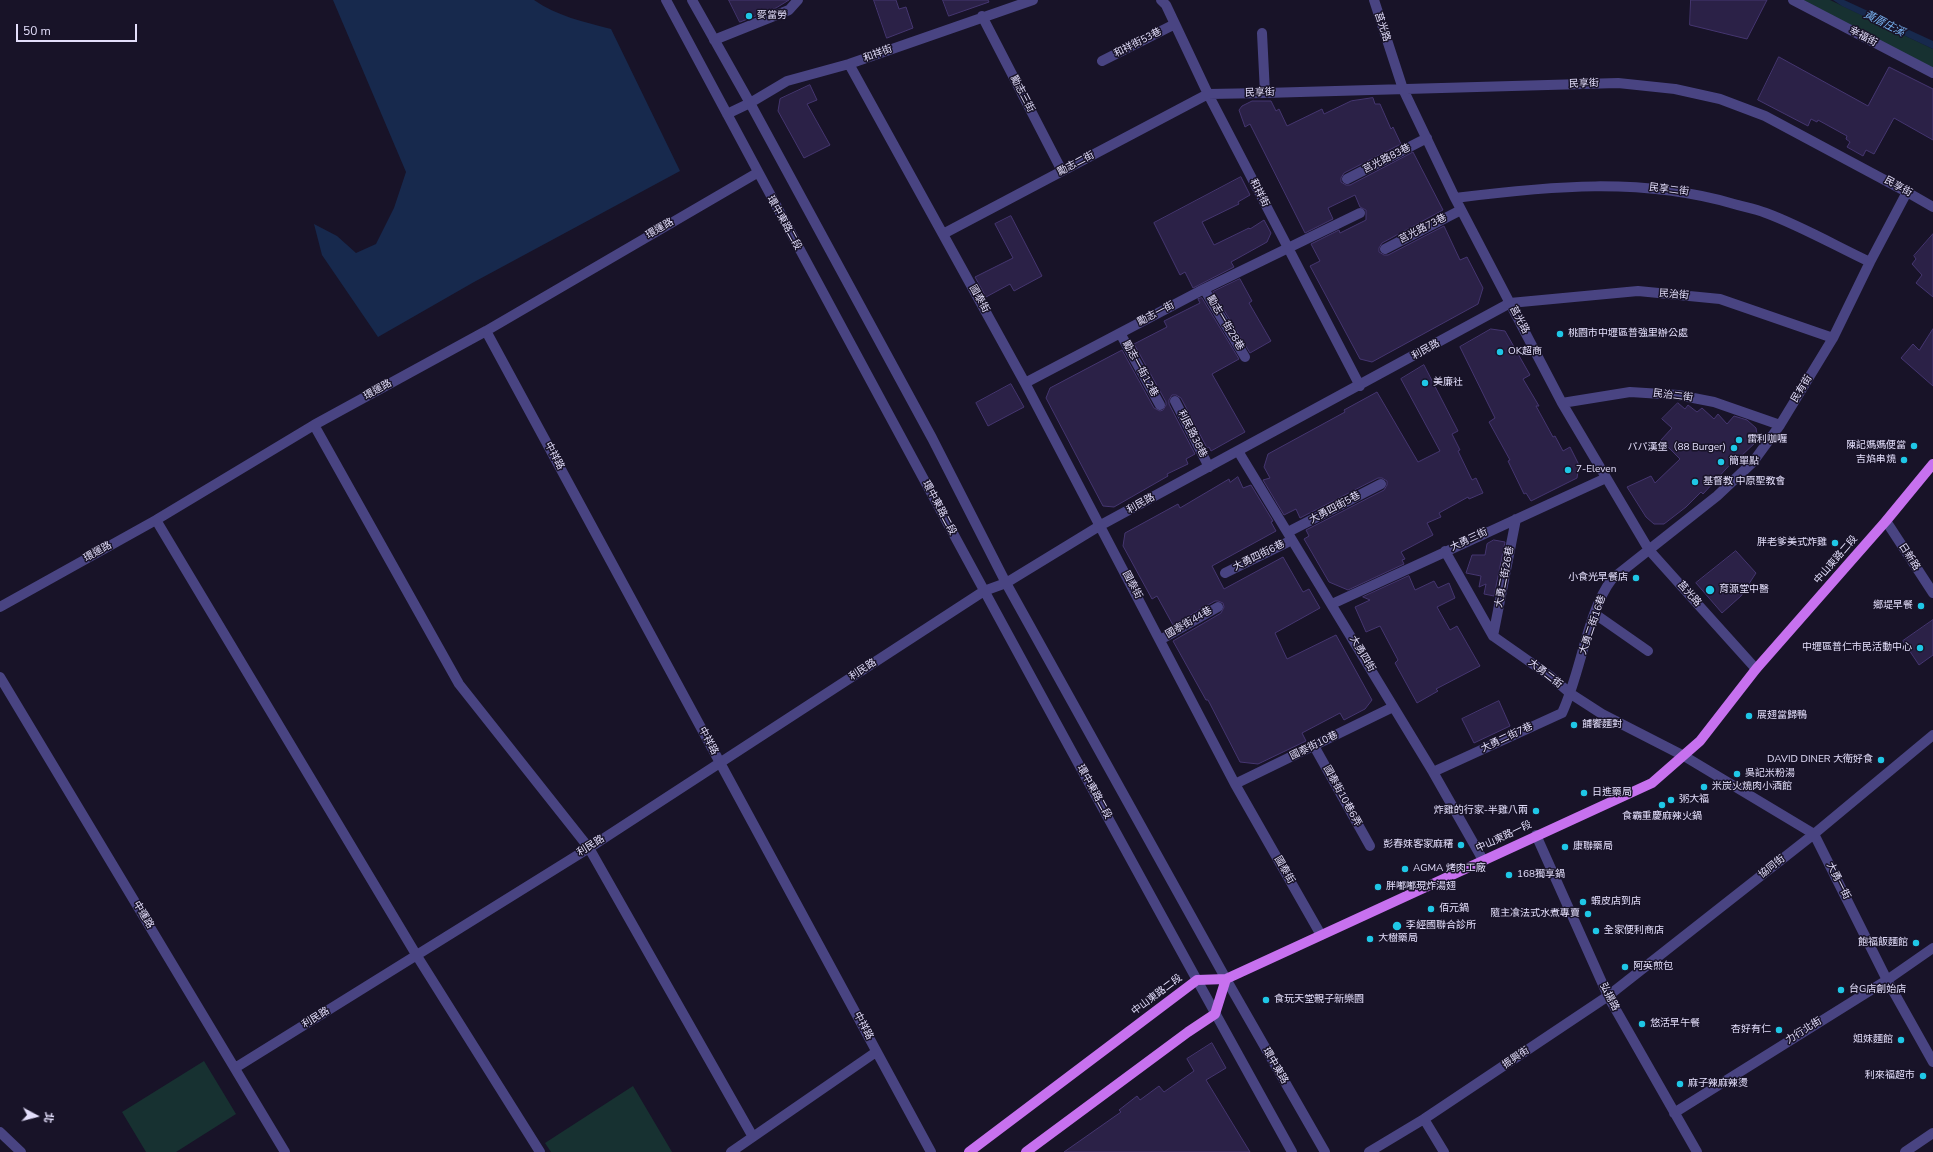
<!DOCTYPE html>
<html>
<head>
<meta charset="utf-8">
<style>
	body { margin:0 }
	#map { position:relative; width:1933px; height:1152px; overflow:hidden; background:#181328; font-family:"Nunito Sans","Noto Sans TC",sans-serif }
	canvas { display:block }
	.north { position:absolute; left:16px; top:1096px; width:40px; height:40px; -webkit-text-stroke:3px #181328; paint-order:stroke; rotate:97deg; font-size:11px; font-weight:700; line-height:16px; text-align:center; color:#e3defb }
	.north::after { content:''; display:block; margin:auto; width:14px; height:18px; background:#e3defb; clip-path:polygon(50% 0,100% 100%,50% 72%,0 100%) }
	.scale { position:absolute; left:16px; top:24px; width:121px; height:18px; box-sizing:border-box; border:2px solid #e3defb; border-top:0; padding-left:5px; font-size:12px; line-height:14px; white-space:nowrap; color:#e3defb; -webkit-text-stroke:3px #181328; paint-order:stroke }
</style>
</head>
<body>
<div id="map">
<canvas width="1933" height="1152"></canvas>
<div class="north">北</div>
<div class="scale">50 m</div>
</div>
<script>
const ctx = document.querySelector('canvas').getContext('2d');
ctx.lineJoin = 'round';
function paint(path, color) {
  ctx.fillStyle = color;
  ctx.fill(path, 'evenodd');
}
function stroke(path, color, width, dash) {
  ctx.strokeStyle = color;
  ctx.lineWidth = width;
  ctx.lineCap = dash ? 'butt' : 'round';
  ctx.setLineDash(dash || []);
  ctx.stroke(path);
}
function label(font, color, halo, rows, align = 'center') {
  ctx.font = font + ' "Nunito Sans","Noto Sans TC","Noto Sans JP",sans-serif';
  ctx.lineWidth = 3;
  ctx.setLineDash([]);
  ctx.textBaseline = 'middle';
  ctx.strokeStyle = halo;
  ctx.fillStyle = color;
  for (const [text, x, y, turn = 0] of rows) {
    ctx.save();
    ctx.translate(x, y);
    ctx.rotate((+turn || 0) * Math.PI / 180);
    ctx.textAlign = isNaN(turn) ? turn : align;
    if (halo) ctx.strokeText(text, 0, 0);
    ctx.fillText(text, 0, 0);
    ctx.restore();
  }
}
paint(new Path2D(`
	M 1803,0 L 1830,0 L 1933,49 L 1933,73 Z
	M 204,1061 L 236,1114 L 176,1152 L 146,1152 L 122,1112 Z
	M 633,1086 L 672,1152 L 551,1152 L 545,1143 Z`), '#173131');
paint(new Path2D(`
	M 333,0 L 534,0 C 556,16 585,22 611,29 L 680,171 L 474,282 L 378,337 L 322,255 L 314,224 L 337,236 L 356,253 L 376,244 L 394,208 L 406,172 Z
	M 1833,0 L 1844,0 L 1933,41 L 1933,49 L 1842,6 Z`), '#17294d');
const building = new Path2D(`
	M 729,0 L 789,0 L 776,8 L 740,22 Z
	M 874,0 L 896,0 L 899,9 L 906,7 L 913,28 L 887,38 Z
	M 943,0 L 988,0 L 989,2 L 949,16 Z
	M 1691,0 L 1767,0 L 1747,39 L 1690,25 Z
	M 1779,57 L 1868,106 L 1889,67 L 1933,89 L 1933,140 L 1894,118 L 1874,154 L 1866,150 L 1863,156 L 1847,147 L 1850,142 L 1846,139 L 1847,136 L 1818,120 L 1817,122 L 1811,119 L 1808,126 L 1758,100 Z
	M 810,85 L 817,100 L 807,104 L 830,145 L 804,158 L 778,111 L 780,99 Z
	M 1373,98 L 1375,104 L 1380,104 L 1391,129 L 1393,127 L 1401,144 L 1344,173 L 1341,178 L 1341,182 L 1346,185 L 1350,185 L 1413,152 L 1443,210 L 1382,243 L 1379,248 L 1379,252 L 1384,255 L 1388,255 L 1444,226 L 1460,260 L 1467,257 L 1483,288 L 1478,304 L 1372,362 L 1360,359 L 1310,266 L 1320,261 L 1311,244 L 1339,230 L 1340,233 L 1366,220 L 1366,210 L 1360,207 L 1355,195 L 1328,208 L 1333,219 L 1305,233 L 1250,124 L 1245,127 L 1239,110 L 1242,106 L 1252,101 L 1271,101 L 1276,111 L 1279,109 L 1287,126 L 1322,109 L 1324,114 L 1351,101 Z
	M 1241,177 L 1250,195 L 1238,202 L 1239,204 L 1202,222 L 1214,245 L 1249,228 L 1250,229 L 1264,220 L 1271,233 L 1267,242 L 1231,262 L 1234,267 L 1193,288 L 1185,272 L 1180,275 L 1154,223 Z
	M 1011,216 L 1042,276 L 1014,291 L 1010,284 L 986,297 L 975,277 L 1013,258 L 995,224 Z
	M 1933,234 L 1933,297 L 1916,283 L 1922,275 L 1912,264 L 1916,259 L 1914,256 Z
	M 1240,279 L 1252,301 L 1249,303 L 1271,341 L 1250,353 L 1213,292 Z
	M 1202,298 L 1239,359 L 1212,374 L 1245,432 L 1211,451 L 1209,447 L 1207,448 L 1181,398 L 1176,395 L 1172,395 L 1169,400 L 1169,404 L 1195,454 L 1186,459 L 1188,464 L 1167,474 L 1168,476 L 1114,507 L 1103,506 L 1046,398 L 1050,388 L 1122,350 L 1154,408 L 1160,411 L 1163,410 L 1166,405 L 1166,402 L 1134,344 L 1167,327 L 1164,321 L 1200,303 L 1198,299 Z
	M 1491,329 L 1505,331 L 1530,375 L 1523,379 L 1539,406 L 1536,406 L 1553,437 L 1555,436 L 1563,451 L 1570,447 L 1579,465 L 1577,478 L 1531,501 L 1526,493 L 1524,494 L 1508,461 L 1510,460 L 1489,422 L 1495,418 L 1460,347 Z
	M 1933,329 L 1933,386 L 1901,358 L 1913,344 L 1919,350 Z
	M 1424,365 L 1458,431 L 1452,434 L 1460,450 L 1458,451 L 1472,480 L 1476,478 L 1483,493 L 1469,499 L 1468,497 L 1439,513 L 1441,517 L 1427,523 L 1433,535 L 1401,552 L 1405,559 L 1402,560 L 1404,564 L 1348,590 L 1329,582 L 1304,539 L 1309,536 L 1306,530 L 1384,490 L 1387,485 L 1387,481 L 1382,478 L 1378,478 L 1300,518 L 1296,509 L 1284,515 L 1263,480 L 1270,478 L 1264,467 L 1268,454 L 1345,412 L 1344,410 L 1377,392 L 1418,462 L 1440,451 L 1401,379 Z
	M 1011,384 L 1024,407 L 988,426 L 976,403 Z
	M 1678,403 L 1685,409 L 1688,405 L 1697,412 L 1702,408 L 1714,419 L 1718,414 L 1727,424 L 1734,416 L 1747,420 L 1756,428 L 1758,440 L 1738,459 L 1737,457 L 1703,494 L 1701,492 L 1686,507 L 1664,524 L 1654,524 L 1646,517 L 1627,487 L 1651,476 L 1655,483 L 1680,459 L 1661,440 L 1672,428 L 1662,419 Z
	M 1238,477 L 1243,488 L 1251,485 L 1273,521 L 1271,522 L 1276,531 L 1212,566 L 1224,589 L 1283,557 L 1303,592 L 1309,589 L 1320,608 L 1275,633 L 1287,659 L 1336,635 L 1372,700 L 1365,709 L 1344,720 L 1340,713 L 1302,733 L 1306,741 L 1258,764 L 1240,762 L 1208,700 L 1206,700 L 1173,641 L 1221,613 L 1224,607 L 1223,603 L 1218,601 L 1215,601 L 1173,625 L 1157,596 L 1152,599 L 1123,546 L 1125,533 L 1178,504 L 1180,508 L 1229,479 L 1230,482 Z
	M 1494,540 L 1505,542 L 1494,596 L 1484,594 L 1486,584 L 1479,587 L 1481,576 L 1466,573 L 1472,555 L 1485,555 L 1487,544 Z
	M 1736,551 L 1756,573 L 1741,596 L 1722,613 L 1696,583 Z
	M 1409,576 L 1415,590 L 1434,581 L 1438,588 L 1449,583 L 1455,598 L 1437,607 L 1450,630 L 1457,626 L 1480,666 L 1436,689 L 1438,691 L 1417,703 L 1395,663 L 1398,660 L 1380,626 L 1366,632 L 1355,607 L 1370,600 L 1363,597 Z
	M 1933,620 L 1933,655 L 1919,665 L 1903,641 Z
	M 1499,701 L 1510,726 L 1474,743 L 1462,719 Z
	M 1212,1043 L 1226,1068 L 1206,1080 L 1250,1152 L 1064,1152 L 1121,1112 L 1119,1110 L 1137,1096 L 1140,1100 L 1159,1086 L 1164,1092 L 1194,1071 L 1187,1059 Z`);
paint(building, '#2b2147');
stroke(building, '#453670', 1);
stroke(new Path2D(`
	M 666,0 C 872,385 1080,770 1292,1152
	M 692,0 L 750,103 L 932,438 L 1006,583 L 1226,979 L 1325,1152
	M 1161,0 L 1166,5 L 1208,94 L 1360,386
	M 1374,0 L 1403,89 L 1455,198 L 1562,403 L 1649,550 L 1756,669
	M 1793,0 L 1933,73
	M 982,16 L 1062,171
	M 1262,33 L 1265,93
	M 714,40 L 789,10 L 798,0
	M 1102,61 L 1175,24
	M 849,64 L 1025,383 L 1235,784 L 1321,935
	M 727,114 L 750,103 L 787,81 L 849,64 L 1033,0
	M 1347,179 L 1427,138
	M 1455,198 C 1550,186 1641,177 1734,204 C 1745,207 1756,209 1766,213 C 1801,226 1836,246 1870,262
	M 943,234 L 1208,94 L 1265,93 L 1618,83 L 1675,89 L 1720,99 L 1765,116 L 1907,192 L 1933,207
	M 1385,249 L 1461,210
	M 1204,289 L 1245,357
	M 486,331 L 931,1152
	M 1120,333 L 1160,405
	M 1025,383 L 1204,289 L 1360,213
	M 1175,401 L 1209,467
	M 1562,403 L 1630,392 L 1678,395 L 1714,402 L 1780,425
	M 314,425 L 459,684 L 589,848 L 753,1137
	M 1238,451 L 1433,772 L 1483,860
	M 156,520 L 417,956 L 540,1152
	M 1886,521 L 1933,593
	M 1288,532 L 1381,484
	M 1445,551 L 1493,636 L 1550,676 L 1571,694 L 1602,714 L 1684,756 L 1814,834 L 1887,980 L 1933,1062
	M 1225,573 L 1292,540
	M 1332,604 L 1606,478
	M 0,607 L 156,520 L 314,425 L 486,331 L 757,173
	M 1595,614 L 1648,651
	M 1493,636 L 1516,519
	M 1160,640 L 1218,607
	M 0,677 L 285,1152
	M 1314,746 L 1370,846
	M 1433,772 L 1562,713 C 1581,673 1587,612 1612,579 L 1717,496 L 1753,462 L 1780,425 L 1833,338 L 1870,262 L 1907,192
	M 1235,784 L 1393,707
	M 1536,835 L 1608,996 L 1697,1152
	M 235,1068 L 589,848 L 984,591 L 1006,583 L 1101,525 L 1510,303 L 1638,291 L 1720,299 L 1833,338
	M 1674,1113 L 1887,980 L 1933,948
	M 1424,1119 L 1444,1152
	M 0,1132 L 21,1152
	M 731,1152 L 876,1052
	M 1369,1152 L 1424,1119 L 1608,996 L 1814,834 L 1933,735
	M 1905,1152 L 1933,1133`), '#494482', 10);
stroke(new Path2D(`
	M 969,1152 L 1197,980 L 1226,979 L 1652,783 L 1700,741 L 1756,669 L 1886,521 L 1933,464
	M 1026,1152 L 1188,1032 L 1215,1014 L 1226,979`), '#c771ef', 10);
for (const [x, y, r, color] of [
	[749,16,4,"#1fc7e6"],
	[1560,334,4,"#1fc7e6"],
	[1500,352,4,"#1fc7e6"],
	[1425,383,4,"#1fc7e6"],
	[1739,440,4,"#1fc7e6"],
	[1914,446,4,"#1fc7e6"],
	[1734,448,4,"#1fc7e6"],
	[1904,460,4,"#1fc7e6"],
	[1721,462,4,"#1fc7e6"],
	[1568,470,4,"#1fc7e6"],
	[1695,482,4,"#1fc7e6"],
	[1835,543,4,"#1fc7e6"],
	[1636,578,4,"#1fc7e6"],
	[1710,590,5,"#1fc7e6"],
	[1921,606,4,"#1fc7e6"],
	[1920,648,4,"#1fc7e6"],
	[1749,716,4,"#1fc7e6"],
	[1574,725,4,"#1fc7e6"],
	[1881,760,4,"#1fc7e6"],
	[1737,774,4,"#1fc7e6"],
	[1704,787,4,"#1fc7e6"],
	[1584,793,4,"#1fc7e6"],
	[1671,800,4,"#1fc7e6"],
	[1662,805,4,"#1fc7e6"],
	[1536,811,4,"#1fc7e6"],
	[1461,845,4,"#1fc7e6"],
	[1565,847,4,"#1fc7e6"],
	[1405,869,4,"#1fc7e6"],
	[1509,875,4,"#1fc7e6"],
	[1378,887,4,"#1fc7e6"],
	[1583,902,4,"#1fc7e6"],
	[1431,909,4,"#1fc7e6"],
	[1588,914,4,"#1fc7e6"],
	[1397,926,5,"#1fc7e6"],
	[1596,931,4,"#1fc7e6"],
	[1370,939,4,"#1fc7e6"],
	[1916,943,4,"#1fc7e6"],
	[1625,967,4,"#1fc7e6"],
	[1841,990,4,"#1fc7e6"],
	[1266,1000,4,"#1fc7e6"],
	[1642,1024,4,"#1fc7e6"],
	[1779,1030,4,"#1fc7e6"],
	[1901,1040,4,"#1fc7e6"],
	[1923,1076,4,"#1fc7e6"],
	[1680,1084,4,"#1fc7e6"]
]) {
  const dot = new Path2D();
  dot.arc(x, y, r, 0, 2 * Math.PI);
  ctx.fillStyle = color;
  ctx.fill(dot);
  stroke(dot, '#181328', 1.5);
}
label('10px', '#e3defb', '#181328', [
	["麥當勞",757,16],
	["桃園市中壢區普強里辦公處",1568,334],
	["OK超商",1508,352],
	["美廉社",1433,383],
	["雷利咖喱",1747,440],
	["陳記媽媽便當",1906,446,"right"],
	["パパ漢堡（88 Burger)",1726,448,"right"],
	["吉焰串燒",1896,460,"right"],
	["簡單點",1729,462],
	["7-Eleven",1576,470],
	["基督教 中原聖教會",1703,482],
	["胖老爹美式炸雞",1827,543,"right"],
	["小食光早餐店",1628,578,"right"],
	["育源堂中醫",1719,590],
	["鄉堤早餐",1913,606,"right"],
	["中壢區普仁市民活動中心",1912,648,"right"],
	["展翅當歸鴨",1757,716],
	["餔饗麵對",1582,725],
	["DAVID DINER 大衛好食",1873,760,"right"],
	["吳記米粉湯",1745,774],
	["米炭火燒肉小酒館",1712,787],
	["日進藥局",1592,793],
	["粥大福",1679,800],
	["炸雞的行家-半雞八兩",1528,811,"right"],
	["食霸重慶麻辣火鍋",1662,817,"center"],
	["彭春妹客家麻糬",1453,845,"right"],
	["康聯藥局",1573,847],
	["AGMA 烤肉工廠",1413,869],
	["168獨享鍋",1517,875],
	["胖嘟嘟現炸湯翅",1386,887],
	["蝦皮店到店",1591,902],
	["佰元鍋",1439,909],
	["隨主飡法式水煮專賣",1580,914,"right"],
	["李經國聯合診所",1406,926],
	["全家便利商店",1604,931],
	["大樹藥局",1378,939],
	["飽福飯麵館",1908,943,"right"],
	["阿英煎包",1633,967],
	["台G店創始店",1849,990],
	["食玩天堂親子新樂園",1274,1000],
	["悠活早午餐",1650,1024],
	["杏好有仁",1771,1030,"right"],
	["姐妹麵館",1893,1040,"right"],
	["利來福超市",1915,1076,"right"],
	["麻子辣麻辣燙",1688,1084]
], 'left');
label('10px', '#e3defb', '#181328', [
	["莒光路",1382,27,72],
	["幸福街",1863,37,28],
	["和祥街53巷",1138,43,-27],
	["和祥街",878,54,-20],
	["民享街",1584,84,-2],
	["民享街",1260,93,-2],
	["勵志三街",1022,94,62],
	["莒光路83巷",1387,159,-27],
	["勵志二街",1076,164,-28],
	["民享街",1898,187,29],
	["民享二街",1669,190,7],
	["和祥街",1259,193,63],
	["環中東路二段",784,223,61],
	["環運路",660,229,-30],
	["莒光路73巷",1423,229,-27],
	["民治街",1674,295,5],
	["國泰街",979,299,61],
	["勵志一街",1156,314,-28],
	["莒光路",1519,320,62],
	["勵志一街28巷",1225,323,59],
	["利民路",1426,350,-29],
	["勵志一街12巷",1140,369,61],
	["民有街",1802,389,-59],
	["環運路",378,390,-29],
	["民治二街",1673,396,7],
	["利民路38巷",1192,434,63],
	["中祥路",554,456,62],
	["利民路",1141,504,-29],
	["環中東路二段",939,508,62],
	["大勇四街5巷",1335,508,-28],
	["大勇三街",1469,540,-25],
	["環運路",98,552,-29],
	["大勇四街6巷",1259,556,-26],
	["日新路",1909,557,57],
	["中山東路二段",1836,560,-49],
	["大勇二街26巷",1505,577,-79],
	["國泰街",1132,585,62],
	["莒光路",1689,594,48],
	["國泰街44巷",1189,623,-30],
	["大勇二街16巷",1593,625,-71],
	["大勇四街",1362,654,59],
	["利民路",863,670,-33],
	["大勇二街",1545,674,38],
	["大勇二街7巷",1507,738,-25],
	["中祥路",708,741,62],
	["國泰街10巷",1314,746,-26],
	["環中東路二段",1094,792,61],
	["國泰街10巷6弄",1342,796,61],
	["中山東路一段",1504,837,-25],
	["利民路",591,846,-32],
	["協同街",1772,867,-38],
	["國泰街",1284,870,60],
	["大勇一街",1838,881,63],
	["中運路",143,915,59],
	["中山東路二段",1157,995,-37],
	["弘揚路",1609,997,63],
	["利民路",316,1018,-32],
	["中祥路",863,1026,62],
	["力行北街",1804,1031,-32],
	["振興街",1516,1058,-34],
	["環中東路",1275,1066,60]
]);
label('italic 11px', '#77b1f0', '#181328', [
	["黃厝庄溪",1884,24,27]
]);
</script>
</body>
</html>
